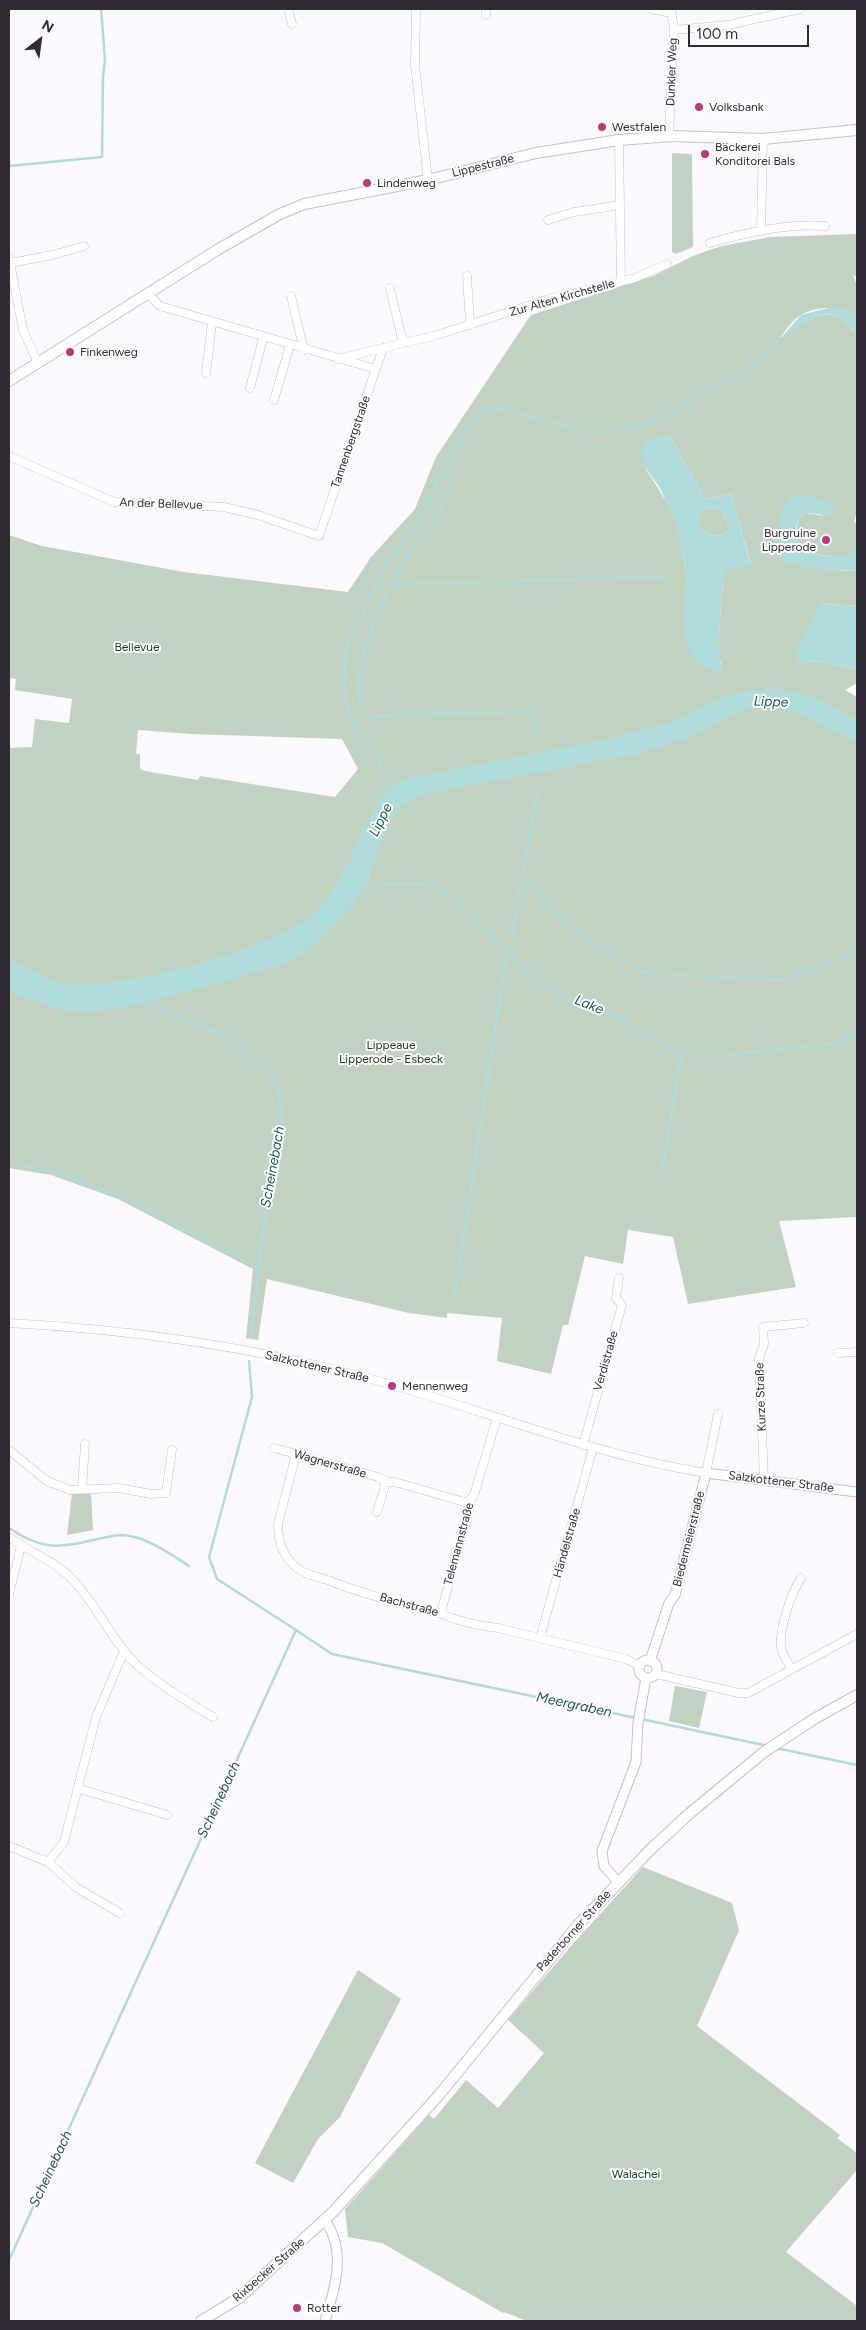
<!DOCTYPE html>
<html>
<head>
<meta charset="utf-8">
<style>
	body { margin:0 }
	#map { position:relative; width:866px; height:2330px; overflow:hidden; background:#fbf8fe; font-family:Figtree,sans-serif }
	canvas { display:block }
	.frame { position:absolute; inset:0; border:10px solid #302a35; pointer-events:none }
	.north { position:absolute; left:15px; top:15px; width:50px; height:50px; -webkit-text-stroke:4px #fff; paint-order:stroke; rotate:30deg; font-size:14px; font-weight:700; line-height:20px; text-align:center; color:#302a35 }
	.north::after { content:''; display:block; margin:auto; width:18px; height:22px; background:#302a35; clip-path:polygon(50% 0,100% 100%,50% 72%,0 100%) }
	.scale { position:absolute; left:688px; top:25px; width:121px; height:22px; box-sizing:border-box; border:2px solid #302a35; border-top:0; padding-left:6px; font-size:15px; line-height:18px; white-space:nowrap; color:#302a35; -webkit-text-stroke:4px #fff; paint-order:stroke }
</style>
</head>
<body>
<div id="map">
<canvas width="866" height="2330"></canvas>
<div class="frame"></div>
<div class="north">N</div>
<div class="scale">100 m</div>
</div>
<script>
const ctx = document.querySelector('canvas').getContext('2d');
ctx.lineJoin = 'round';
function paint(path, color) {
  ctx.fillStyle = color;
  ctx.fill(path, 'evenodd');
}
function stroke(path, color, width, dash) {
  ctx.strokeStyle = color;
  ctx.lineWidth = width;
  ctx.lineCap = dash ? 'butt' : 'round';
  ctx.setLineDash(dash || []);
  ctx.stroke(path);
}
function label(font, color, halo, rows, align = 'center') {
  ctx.font = font + ' Figtree,sans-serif';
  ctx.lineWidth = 4;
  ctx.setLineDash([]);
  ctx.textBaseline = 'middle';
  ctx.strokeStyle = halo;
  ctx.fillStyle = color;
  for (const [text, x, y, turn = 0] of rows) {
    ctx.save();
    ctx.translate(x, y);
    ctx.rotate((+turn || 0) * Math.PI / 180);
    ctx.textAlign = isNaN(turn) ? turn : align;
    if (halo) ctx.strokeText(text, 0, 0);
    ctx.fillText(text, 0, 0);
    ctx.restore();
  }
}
paint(new Path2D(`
	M 672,153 L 692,154 L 693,247 L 676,254 L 672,252 Z
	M 857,234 L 857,277 L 853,275 L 857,286 L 857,316 C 841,306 818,305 801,315 C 792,320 786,330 780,338 C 787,335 793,329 800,325 C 826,308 841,312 857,336 L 857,511 L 854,522 L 857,524 C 857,531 860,545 856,551 C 849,560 807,556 800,548 C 796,544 796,537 796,533 C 796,526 798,520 802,514 L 807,513 L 824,516 L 791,498 L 799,566 L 845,571 L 857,570 L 857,606 L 820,603 L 799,663 L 815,661 L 857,669 L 857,683 L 845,690 L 857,697 L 857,1217 L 779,1221 L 796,1287 L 688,1304 L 673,1237 L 628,1230 L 623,1264 L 585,1256 L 568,1325 L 563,1325 L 551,1374 L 497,1361 L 502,1318 L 447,1313 L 447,1318 L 409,1313 L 267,1279 L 258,1340 L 246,1338 L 253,1269 L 118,1199 L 51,1175 L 9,1168 L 9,748 L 32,747 L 35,719 L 69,723 L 72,699 L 15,690 L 16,679 L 9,678 L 9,535 L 42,546 L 184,572 L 348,592 L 371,557 L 415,509 L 436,457 L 531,315 L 653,276 L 695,255 L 722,246 L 771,237 ZM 669,435 L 705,499 L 731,494 L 751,564 L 724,569 L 718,644 L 722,674 L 686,592 L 686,570 L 677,525 L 671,509 L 644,466 ZM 138,730 L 191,734 L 342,739 L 358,769 L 335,797 L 200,776 L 198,780 L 145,771 L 140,769 L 140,754 L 136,754 Z
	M 713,507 L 722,511 L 729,526 L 727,532 L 720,536 C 706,535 697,530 699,514 L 703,510 Z
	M 72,1494 L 91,1494 L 93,1530 L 67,1535 Z
	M 675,1686 L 707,1692 L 699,1728 L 669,1721 Z
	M 643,1867 L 732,1903 L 739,1930 L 697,2026 L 840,2135 L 837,2138 L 857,2153 L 857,2170 L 786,2252 L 857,2306 L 857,2321 L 527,2321 L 504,2312 L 503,2313 L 382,2243 L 348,2237 L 345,2209 L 429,2115 L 434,2119 L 466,2080 L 498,2108 L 544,2053 L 508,2020 L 571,1946 Z
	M 358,1970 L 401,1999 L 340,2117 L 318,2139 L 293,2183 L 255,2163 Z`), '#c1d2c1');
paint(new Path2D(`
	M 832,307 L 847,310 L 857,316 L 857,336 C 831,296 809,320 779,340 L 801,315 Z
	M 669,435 L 705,499 L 731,494 L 751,565 L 724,570 L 718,644 L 722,675 L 708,670 L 693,658 L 685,640 L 684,616 L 686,570 L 677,525 L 660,488 L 644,466 L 641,450 L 645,440 ZM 713,507 L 722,511 L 729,526 L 727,532 L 720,536 C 706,535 697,530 699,514 L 703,510 Z
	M 805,494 L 824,500 L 835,507 L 832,514 L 829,515 L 807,513 L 802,514 C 795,523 792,540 801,548 C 811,558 849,559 857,549 L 857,570 C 847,572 798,568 788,563 C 784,562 782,559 779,555 C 777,531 774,498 805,494 Z
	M 820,603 L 857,606 L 857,669 L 815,661 L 799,663 L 797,650 Z
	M 771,689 L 793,691 L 814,697 L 857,720 L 857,742 L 797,713 L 778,708 L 756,708 L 738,712 L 690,737 L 642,753 L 429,793 C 419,797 409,800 401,807 C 386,822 379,851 370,870 L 370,879 L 345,915 L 311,948 L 287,963 L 173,996 L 116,1009 L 87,1011 L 61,1010 L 9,991 L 9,958 C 26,968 46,981 67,984 C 114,992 281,947 314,913 C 334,892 348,866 359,840 C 366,825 372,805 384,793 C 391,786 399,782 409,778 L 612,738 L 669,723 L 725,697 L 746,691 Z`), '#b0dbdb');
stroke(new Path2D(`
	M 9,166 L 102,157 L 103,77 L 105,60 L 101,9
	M 455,471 C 450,485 446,502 438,514 C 427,531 412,546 402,564 C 385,591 339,692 368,718 L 394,715 L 532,712 L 537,740
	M 391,584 L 665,577
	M 389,790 L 386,777 L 377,757 L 356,728 L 347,706 L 344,677 L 347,646 L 388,560 L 422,517 L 444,465 L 470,426 L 482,411 L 492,408 L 506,410 L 594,433 L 642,425 L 661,417 L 725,382 L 763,358 L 779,340
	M 523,873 L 539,786
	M 522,880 L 592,945 L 627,964
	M 362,886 L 416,883 L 437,886 L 451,896 L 498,944 L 550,990 L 619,1018 L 681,1054 L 733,1054 L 831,1044 L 857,1033
	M 511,938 L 522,880
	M 636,969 L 648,973 L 780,980 L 857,952
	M 144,1003 L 230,1038 L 277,1081 L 282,1122 L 268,1186 L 251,1337
	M 9,1163 L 51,1171 L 119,1195 L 259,1269
	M 662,1174 L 681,1054
	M 454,1302 L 505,963
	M 9,1528 C 40,1549 57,1549 93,1540 C 103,1538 113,1535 123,1535 C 145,1536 171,1554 189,1566
	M 296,1630 L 332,1654 L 636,1718
	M 641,1719 L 768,1746
	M 776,1748 L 857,1765
	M 9,2260 L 296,1630 L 217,1579 L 209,1557 L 252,1397 L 249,1361`), '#b0dbdb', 2.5);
const minor = new Path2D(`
	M 288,9 L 292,24
	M 416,9 L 415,65 L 428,180
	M 486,9 L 486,15
	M 651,9 L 671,13
	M 674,30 L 728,25 L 800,9
	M 669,136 L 674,30 L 671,9
	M 619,140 L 621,281
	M 548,220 L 574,212 L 620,205
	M 761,231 L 763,139
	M 710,243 C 747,232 787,223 825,226
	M 9,258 L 23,330 L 38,363
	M 10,263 L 53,255 L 84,246
	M 467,276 L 470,325
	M 390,288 L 403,343
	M 149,295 L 160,306 L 376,369
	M 291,296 L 304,350
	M 338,359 L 437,335 L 546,300 L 635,278 L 667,264
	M 206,373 L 212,323
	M 250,388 L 263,338
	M 274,400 L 290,345
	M 9,456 L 114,502 L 224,507 L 258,515 L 319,536 L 383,348
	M 9,1323 C 122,1329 234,1344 345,1372 C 466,1402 582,1453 706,1473 L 718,1414
	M 838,1353 L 857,1352
	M 583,1445 L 622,1305 L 616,1298 L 619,1278
	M 274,1448 L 378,1477 L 386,1482 L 395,1482 L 468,1503
	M 9,1450 L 47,1481 L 70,1490 L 119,1488 L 151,1494 L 166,1493 L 172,1450
	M 296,1454 L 278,1524 C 278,1541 283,1557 297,1568 C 307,1576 321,1577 333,1582 C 365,1595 400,1603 433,1612 C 441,1612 444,1616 452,1618 C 467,1623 482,1626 498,1628 L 626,1659 L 640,1666
	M 764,1479 L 759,1358 L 764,1344 L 763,1327 L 804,1323
	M 82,1489 L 85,1444
	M 377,1512 L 386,1482
	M 9,1537 C 29,1552 54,1560 72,1579 C 95,1603 109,1635 131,1659 C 150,1679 189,1703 213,1717
	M 9,1594 L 21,1546
	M 441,1612 L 469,1511 L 468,1503 L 474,1495 L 497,1418
	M 540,1638 L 593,1448
	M 791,1669 C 788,1662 782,1654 781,1647 C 779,1628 791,1594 801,1578
	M 656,1674 L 739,1693 L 748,1693 L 857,1634
	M 80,1789 L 167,1815
	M 9,1846 L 48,1862 L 77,1888 L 120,1913
	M 48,1862 L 64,1842 L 96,1717 L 124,1651`);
const tertiary = new Path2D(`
	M639 1669a9 9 0 1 1 18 0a9 9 0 1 1-18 0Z
	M 650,1661 L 669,1603 L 675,1595 L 706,1473 L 857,1492
	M 618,1882 L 604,1866 L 602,1851 L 636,1762 L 638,1723 L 646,1678
	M 325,2321 C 335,2288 347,2252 325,2220`);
const secondary = new Path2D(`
	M 9,381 L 217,250 L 280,214 L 304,204 L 428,180 L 536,153 L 619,140 L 671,136 L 763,139 L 857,130
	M 201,2321 L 239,2298 L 333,2212 L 439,2095 L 577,1926 L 651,1849 L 690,1813 L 764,1752 L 814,1719 L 857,1695`);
stroke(minor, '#ccbad7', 9);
stroke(tertiary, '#ccbad7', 11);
stroke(secondary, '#ccbad7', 12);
stroke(minor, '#fff', 8);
stroke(tertiary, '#fff', 9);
stroke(secondary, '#fff', 10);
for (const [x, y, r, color] of [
	[699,107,5,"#bd387b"],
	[602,127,5,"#bd387b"],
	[705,154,5,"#bd387b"],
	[367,183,5,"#bd387b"],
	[70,352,5,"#bd387b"],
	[826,540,5,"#bd387b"],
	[392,1386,5,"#bd387b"],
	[297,2308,5,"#bd387b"]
]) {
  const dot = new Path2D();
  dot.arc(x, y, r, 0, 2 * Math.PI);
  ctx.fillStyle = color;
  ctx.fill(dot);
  stroke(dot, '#fff', 2);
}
label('12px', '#302a35', '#fff', [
	["Dunkler Weg",672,72,-88],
	["Lippestraße",483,166,-14],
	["Zur Alten Kirchstelle",562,298,-16],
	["Tannenbergstraße",351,442,-71],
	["An der Bellevue",161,504,2],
	["Verdistraße",606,1361,-74],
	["Salzkottener Straße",317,1367,13],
	["Kurze Straße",761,1397,-92],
	["Wagnerstraße",330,1464,16],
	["Salzkottener Straße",781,1482,7],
	["Biedermeierstraße",689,1539,-76],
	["Händelstraße",567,1543,-74],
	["Telemannstraße",459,1544,-75],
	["Bachstraße",409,1605,15],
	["Paderborner Straße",574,1931,-48],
	["Rixbecker Straße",269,2270,-41]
]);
label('12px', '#302a35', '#fff', [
	["Volksbank",709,107],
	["Westfalen",612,127],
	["Bäckerei",715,147],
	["Konditorei Bals",715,161],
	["Lindenweg",377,183],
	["Finkenweg",80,352],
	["Burgruine",816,533,"right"],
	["Lipperode",816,547,"right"],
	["Mennenweg",402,1386],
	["Rotter",307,2308]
], 'left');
label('12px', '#143c19', '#fff', [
	["Bellevue",137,647],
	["Lippeaue",391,1045],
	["Lipperode - Esbeck",391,1059],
	["Walachei",636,2174]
]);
label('italic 14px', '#195557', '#fff', [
	["Lippe",771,702,2],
	["Lippe",381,820,-64],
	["Lake",589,1005,22],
	["Scheinebach",273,1167,-80],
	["Meergraben",574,1705,12],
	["Scheinebach",219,1800,-65],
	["Scheinebach",51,2169,-65]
]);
</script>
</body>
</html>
